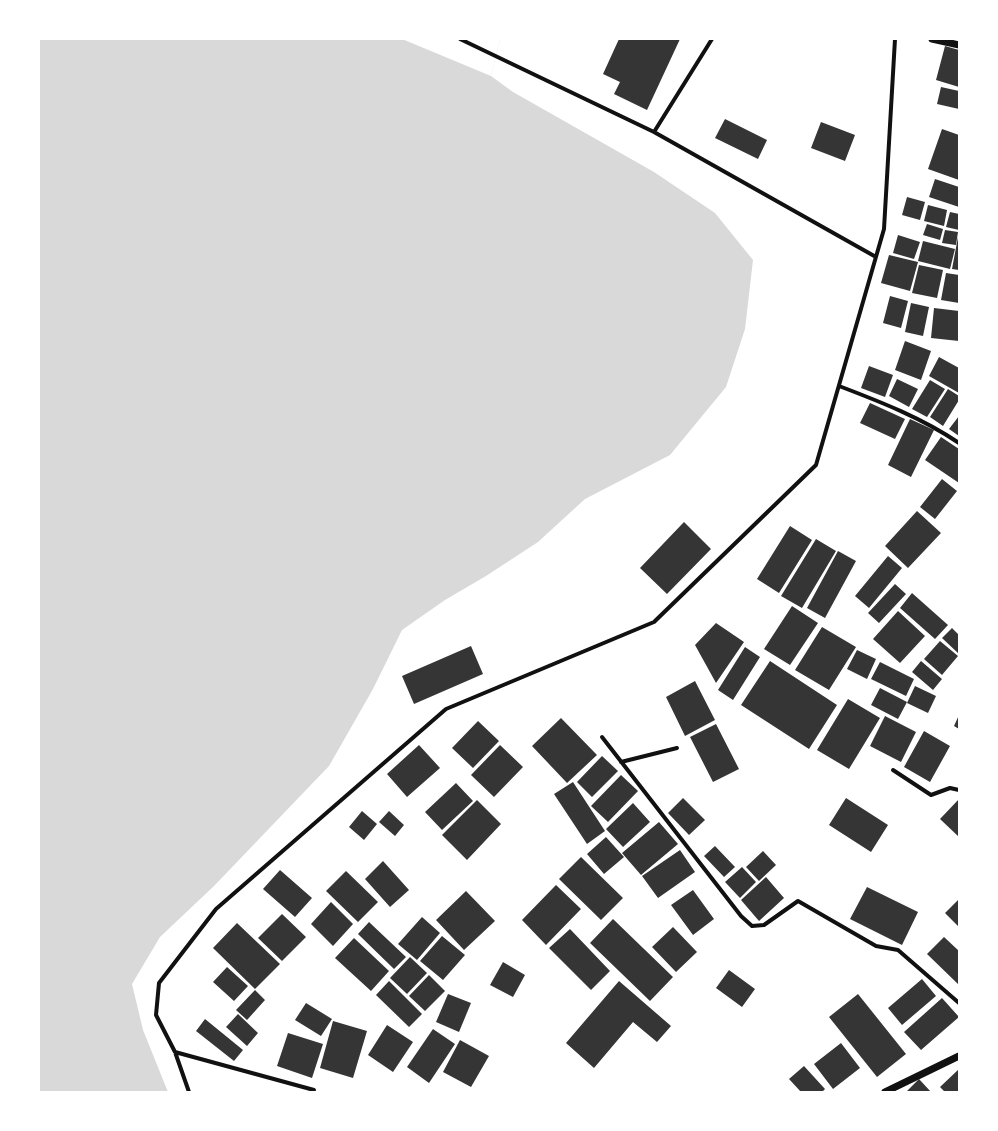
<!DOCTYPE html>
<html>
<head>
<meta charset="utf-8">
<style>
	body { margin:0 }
	#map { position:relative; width:998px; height:1131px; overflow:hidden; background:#fff; font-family:Barlow,sans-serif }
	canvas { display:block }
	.frame { position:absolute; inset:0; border:40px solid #fff; pointer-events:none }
</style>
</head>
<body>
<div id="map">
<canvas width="998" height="1131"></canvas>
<div class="frame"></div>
</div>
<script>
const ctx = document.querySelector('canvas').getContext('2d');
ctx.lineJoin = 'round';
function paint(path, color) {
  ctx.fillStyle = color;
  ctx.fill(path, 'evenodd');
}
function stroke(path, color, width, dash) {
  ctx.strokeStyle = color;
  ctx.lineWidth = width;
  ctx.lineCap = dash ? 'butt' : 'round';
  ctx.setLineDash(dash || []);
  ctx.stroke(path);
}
paint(new Path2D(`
	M 39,39 L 500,39 L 491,76 L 513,92 L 654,172 L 715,213 L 753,260 L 745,329 L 726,387 L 670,455 L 585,499 L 538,542 L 486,576 L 445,600 L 402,630 L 373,689 L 329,766 L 214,886 L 160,937 L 132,984 L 143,1030 L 168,1092 L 39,1092 Z`), '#d9d9d9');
paint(new Path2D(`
	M 402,39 L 500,39 L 491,76 Z`), '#fff');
paint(new Path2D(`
	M 619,39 L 680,39 L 647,110 L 614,94 L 620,82 L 603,74 Z
	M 945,46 L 959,50 L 959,87 L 936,80 Z
	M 941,87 L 959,91 L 959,109 L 937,104 Z
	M 725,119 L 767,140 L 758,159 L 715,138 Z
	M 821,122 L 855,135 L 845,161 L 811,148 Z
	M 942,129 L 959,135 L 959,180 L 928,169 Z
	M 935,179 L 959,187 L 959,207 L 929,197 Z
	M 907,197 L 925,202 L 920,220 L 902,215 Z
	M 928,205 L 947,210 L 944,226 L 924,221 Z
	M 950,212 L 959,214 L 959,230 L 946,227 Z
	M 927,224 L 943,229 L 940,240 L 923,235 Z
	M 945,230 L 958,232 L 956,245 L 942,243 Z
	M 898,235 L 920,242 L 914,259 L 893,253 Z
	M 958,237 L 959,237 L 959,270 L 952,269 Z
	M 923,241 L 955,249 L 950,269 L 918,261 Z
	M 889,255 L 918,262 L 910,291 L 881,283 Z
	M 919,265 L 943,270 L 937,298 L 912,293 Z
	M 946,273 L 959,275 L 959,303 L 941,300 Z
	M 890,296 L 908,301 L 901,328 L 883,323 Z
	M 911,303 L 929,307 L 923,336 L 905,332 Z
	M 934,308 L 959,311 L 959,341 L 931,338 Z
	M 905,341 L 931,351 L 921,380 L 895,370 Z
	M 939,357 L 959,368 L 959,393 L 929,376 Z
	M 869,366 L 893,375 L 885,397 L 861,388 Z
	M 897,379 L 918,389 L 909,407 L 889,396 Z
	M 930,380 L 945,389 L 927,417 L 912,409 Z
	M 948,389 L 959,396 L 959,400 L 943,426 L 930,417 Z
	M 870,403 L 905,419 L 895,439 L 860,423 Z
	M 959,416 L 959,436 L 949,429 Z
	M 910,419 L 934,430 L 911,477 L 888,465 Z
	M 941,437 L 959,449 L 959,483 L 925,460 Z
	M 942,479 L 957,491 L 935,519 L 920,507 Z
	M 917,511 L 941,533 L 908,568 L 885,546 Z
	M 684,522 L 711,549 L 667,594 L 640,568 Z
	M 790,526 L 812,540 L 779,593 L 757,579 Z
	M 816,539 L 836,551 L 802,608 L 781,596 Z
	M 838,551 L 856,561 L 825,618 L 807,608 Z
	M 888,556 L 902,568 L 869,608 L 855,596 Z
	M 895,584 L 906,594 L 879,623 L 868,613 Z
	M 912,593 L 948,625 L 935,639 L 900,608 Z
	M 792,606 L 818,623 L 790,665 L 764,649 Z
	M 898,611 L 925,636 L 900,663 L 873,639 Z
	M 716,623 L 744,642 L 716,683 L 695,645 Z
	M 822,627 L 856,647 L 829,690 L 795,670 Z
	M 952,628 L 959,635 L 959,654 L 942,638 Z
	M 940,641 L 958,656 L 942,675 L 924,659 Z
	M 471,646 L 483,674 L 414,704 L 402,676 Z
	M 745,647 L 760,657 L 733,700 L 718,690 Z
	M 857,650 L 876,659 L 867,679 L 847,669 Z
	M 770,661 L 837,705 L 809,749 L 741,705 Z
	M 921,661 L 942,679 L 933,690 L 912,672 Z
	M 880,662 L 914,679 L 906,696 L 871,679 Z
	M 695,681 L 715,720 L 685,736 L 666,697 Z
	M 915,686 L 936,696 L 928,713 L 907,703 Z
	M 880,688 L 907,702 L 898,719 L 871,705 Z
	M 848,699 L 880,718 L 849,769 L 817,750 Z
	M 959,715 L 959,729 L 954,726 Z
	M 885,716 L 916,732 L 901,762 L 870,746 Z
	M 561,718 L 597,755 L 567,783 L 532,746 Z
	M 478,721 L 499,741 L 473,768 L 452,748 Z
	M 716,724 L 739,769 L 713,782 L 690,737 Z
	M 924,731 L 950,746 L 930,782 L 904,767 Z
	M 419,745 L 440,768 L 407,797 L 387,774 Z
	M 500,745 L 523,767 L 494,797 L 471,775 Z
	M 602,756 L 618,771 L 592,797 L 577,782 Z
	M 621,775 L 638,791 L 608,822 L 591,806 Z
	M 573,782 L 605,831 L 587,844 L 554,794 Z
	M 456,783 L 473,801 L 442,830 L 425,812 Z
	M 683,798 L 705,820 L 689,835 L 668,813 Z
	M 846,798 L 888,825 L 871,852 L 829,825 Z
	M 959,799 L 959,837 L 940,819 Z
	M 477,800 L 501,824 L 467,860 L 442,835 Z
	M 633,803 L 650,822 L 623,847 L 606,829 Z
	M 362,811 L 377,824 L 364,840 L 349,827 Z
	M 389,811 L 404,825 L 395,836 L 379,822 Z
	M 659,822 L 678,844 L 641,875 L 622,853 Z
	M 606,837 L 624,857 L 604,874 L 587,854 Z
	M 715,846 L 735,867 L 724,877 L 704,856 Z
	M 680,850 L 695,872 L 658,898 L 642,876 Z
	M 763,851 L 776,865 L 759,881 L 746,867 Z
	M 581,857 L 623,898 L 601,920 L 559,879 Z
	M 383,861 L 409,890 L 390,907 L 365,879 Z
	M 742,867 L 756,882 L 740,898 L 725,882 Z
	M 280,870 L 312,898 L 295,917 L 263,889 Z
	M 346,871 L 378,902 L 358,922 L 326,891 Z
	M 766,877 L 784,898 L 759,921 L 741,900 Z
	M 556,885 L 581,909 L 546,945 L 522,920 Z
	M 867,887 L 918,912 L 902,945 L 850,919 Z
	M 693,890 L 714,919 L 693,935 L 671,905 Z
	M 466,891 L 495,921 L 464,950 L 436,920 Z
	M 959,899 L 959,927 L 945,913 Z
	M 331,902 L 353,924 L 333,946 L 311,924 Z
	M 282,914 L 306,937 L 282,961 L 258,938 Z
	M 422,917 L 440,933 L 417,960 L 398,944 Z
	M 613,919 L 673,977 L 650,1001 L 590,943 Z
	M 369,922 L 406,957 L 394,969 L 358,934 Z
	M 237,923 L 280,964 L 255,989 L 213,948 Z
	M 673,927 L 697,952 L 676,972 L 652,947 Z
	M 570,929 L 610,971 L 591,990 L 549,948 Z
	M 442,936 L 465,955 L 443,980 L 420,961 Z
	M 944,937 L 959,951 L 959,985 L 927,954 Z
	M 354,938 L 389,971 L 371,991 L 335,958 Z
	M 410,957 L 427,973 L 407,994 L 390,978 Z
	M 503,962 L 525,975 L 513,997 L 490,985 Z
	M 227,967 L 248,986 L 234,1001 L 213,982 Z
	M 729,970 L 755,989 L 742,1007 L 716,988 Z
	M 429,975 L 445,991 L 425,1011 L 409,996 Z
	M 922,979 L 936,996 L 902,1025 L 888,1008 Z
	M 389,981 L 422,1014 L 409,1027 L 376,995 Z
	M 619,981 L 671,1026 L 657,1042 L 633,1022 L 594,1068 L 566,1043 Z
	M 255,990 L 265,1000 L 247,1020 L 236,1010 Z
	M 448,994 L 471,1003 L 459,1032 L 436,1022 Z
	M 858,994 L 906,1054 L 877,1077 L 829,1017 Z
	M 942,998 L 959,1017 L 921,1050 L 904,1032 Z
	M 306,1003 L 332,1019 L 321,1036 L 295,1020 Z
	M 238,1014 L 258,1033 L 247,1046 L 226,1027 Z
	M 205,1019 L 243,1050 L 234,1061 L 196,1031 Z
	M 333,1021 L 367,1031 L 353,1078 L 320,1068 Z
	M 387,1025 L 413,1042 L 393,1072 L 368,1055 Z
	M 433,1029 L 455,1044 L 429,1083 L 407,1067 Z
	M 288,1033 L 323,1044 L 312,1078 L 277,1066 Z
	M 460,1040 L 489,1056 L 471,1087 L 443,1072 Z
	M 841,1043 L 860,1068 L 833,1089 L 814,1064 Z
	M 804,1066 L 825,1089 L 822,1092 L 801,1092 L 789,1079 Z
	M 959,1069 L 959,1092 L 945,1092 L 940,1087 Z
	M 919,1079 L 931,1092 L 906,1092 Z`), '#353535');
stroke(new Path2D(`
	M 460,39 L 654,132
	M 712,39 L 654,132 L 876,257
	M 839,386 C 881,402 922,418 959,443
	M 602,737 L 741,916 L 752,926 L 764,925 L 798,901 L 876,946 L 898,950 L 959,1003
	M 621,762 L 677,748
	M 893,770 L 931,795 L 950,788 L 959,790
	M 175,1052 L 314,1090 L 313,1092
	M 189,1092 L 175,1052 L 156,1015 L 159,983 L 216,909 L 446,709 L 654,622 L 816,465 L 884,229 L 895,39`), '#111', 4);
stroke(new Path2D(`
	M 932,39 L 959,45
	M 885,1092 L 959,1056`), '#111', 7);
</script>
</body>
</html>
